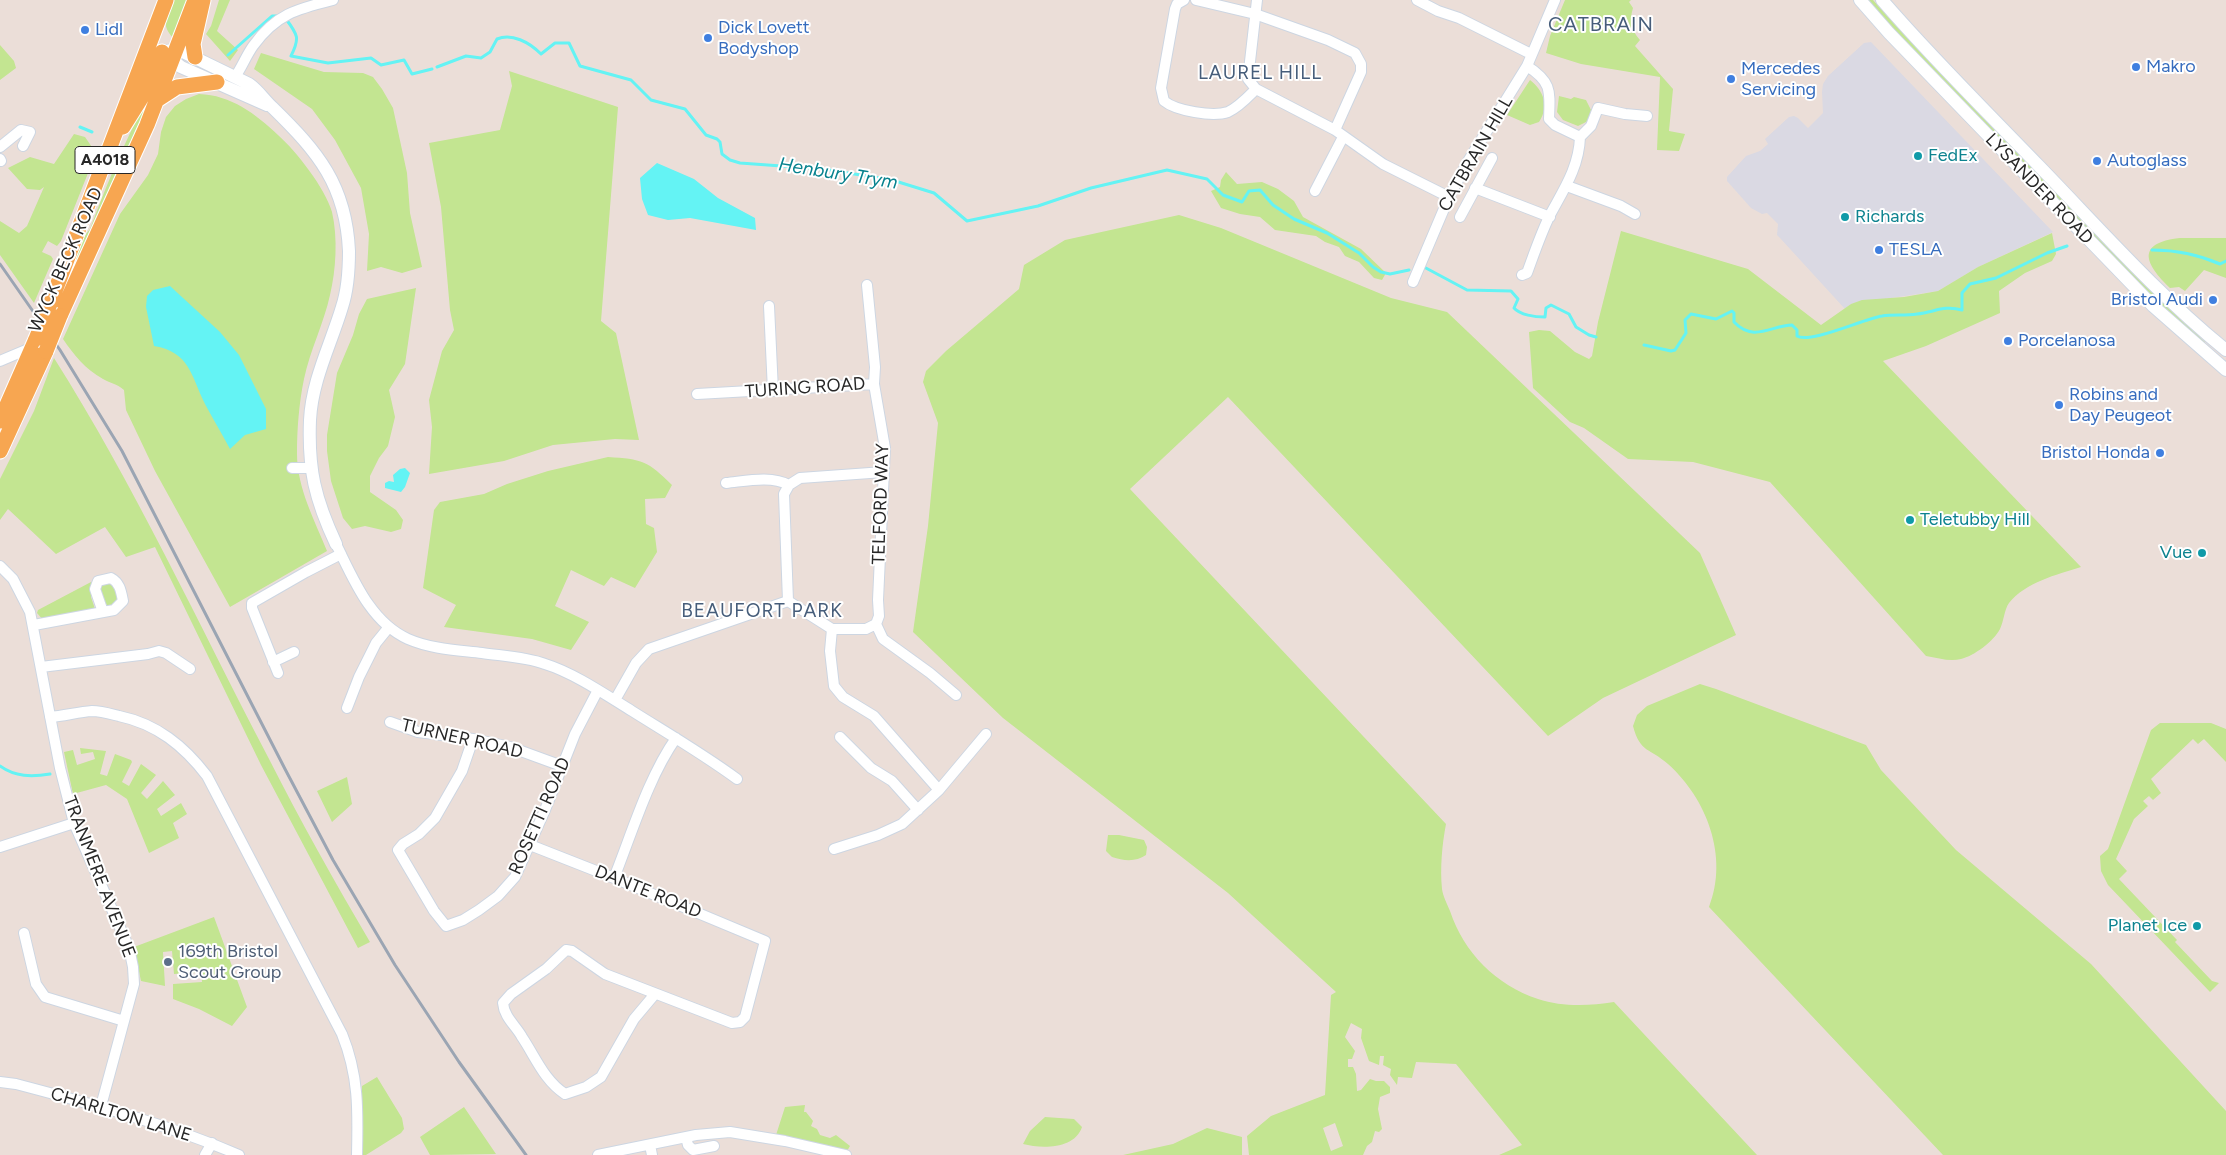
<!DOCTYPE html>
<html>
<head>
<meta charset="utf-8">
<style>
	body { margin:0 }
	canvas { display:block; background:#ebded8 }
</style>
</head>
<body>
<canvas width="2226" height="1155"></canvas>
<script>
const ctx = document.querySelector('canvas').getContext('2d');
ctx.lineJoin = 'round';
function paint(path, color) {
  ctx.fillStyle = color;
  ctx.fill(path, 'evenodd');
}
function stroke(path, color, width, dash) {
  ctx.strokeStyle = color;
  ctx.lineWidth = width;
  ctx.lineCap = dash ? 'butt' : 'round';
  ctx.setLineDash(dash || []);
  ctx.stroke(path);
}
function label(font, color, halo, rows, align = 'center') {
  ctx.font = font + ' Figtree,sans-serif';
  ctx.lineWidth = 4;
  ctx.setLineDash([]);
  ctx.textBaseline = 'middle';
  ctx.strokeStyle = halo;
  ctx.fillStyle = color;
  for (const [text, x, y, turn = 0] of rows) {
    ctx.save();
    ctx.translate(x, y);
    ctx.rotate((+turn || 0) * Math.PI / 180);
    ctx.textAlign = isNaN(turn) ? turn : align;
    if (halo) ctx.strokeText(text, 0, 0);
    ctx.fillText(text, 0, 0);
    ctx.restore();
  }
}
paint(new Path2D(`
	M 1871,42 L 2053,232 L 1978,267 L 1938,291 L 1851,304 L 1845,309 L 1780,238 L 1777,235 L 1778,224 L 1767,213 L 1762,214 L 1751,208 L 1727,181 L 1727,177 L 1746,156 L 1760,151 L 1768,144 L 1765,139 L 1789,117 L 1794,116 L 1798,118 L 1808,128 L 1823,113 L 1822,92 L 1823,84 L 1828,76 L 1864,43 Z`), '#dad9e3');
paint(new Path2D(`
	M 174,0 L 189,0 L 173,38 C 160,23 167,17 174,0 Z
	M 219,0 L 230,0 L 217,31 L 238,50 L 230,61 L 206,34 L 211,26 Z
	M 1565,0 L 1631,0 L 1629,2 L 1633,8 C 1629,21 1631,30 1640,40 L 1635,46 L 1673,89 L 1669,131 L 1685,134 L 1679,151 L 1657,150 L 1660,77 L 1581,64 L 1546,53 L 1550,36 Z
	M 1867,0 L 1873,0 C 1923,57 1977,110 2029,165 C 2087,225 2143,287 2205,342 L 2202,345 L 2182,327 L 1902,39 Z
	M 0,45 L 14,61 L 16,68 L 0,80 Z
	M 261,53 L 324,72 L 363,73 L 373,77 L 382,89 L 393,108 L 407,173 L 410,213 L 422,267 L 402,273 L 381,267 L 367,271 L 369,234 L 361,188 L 335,140 L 312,109 L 254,69 Z
	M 509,71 L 618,107 L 601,321 L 616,333 L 639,440 L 615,439 L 553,445 L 504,461 L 429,474 L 432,427 L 429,400 L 442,351 L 454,330 L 450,310 L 441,207 L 429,143 L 500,130 L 512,86 Z
	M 162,76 L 78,260 L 73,258 L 82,239 L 90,229 C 110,176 131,124 162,76 Z
	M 1530,80 C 1543,90 1550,106 1539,122 L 1530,125 L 1507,115 Z
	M 199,94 C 231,95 256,114 278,135 C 297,152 325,188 332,212 C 338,238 336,270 330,295 C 324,323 310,350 304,379 C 299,403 297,429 297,454 C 297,488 315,521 327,551 L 230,607 L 155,471 L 126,410 L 124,390 C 116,383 111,384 103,379 C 85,369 74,355 63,339 L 120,214 L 148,175 L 158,154 L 161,132 L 166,117 L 175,106 L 186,99 Z
	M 1559,96 L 1571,99 L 1574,97 L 1586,100 L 1591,110 L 1588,121 L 1578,126 L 1563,120 L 1557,112 Z
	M 74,134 L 85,137 L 96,153 L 61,241 L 57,246 L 48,241 L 42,252 L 51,256 L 53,259 L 34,303 L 0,255 L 0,221 L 19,233 L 27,226 L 44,187 L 40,190 L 27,189 L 8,168 L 30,157 L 54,164 Z
	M 1226,172 L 1237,184 L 1262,182 L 1278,189 L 1294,201 L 1303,217 L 1361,249 L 1386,273 L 1382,280 L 1374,278 L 1359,262 L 1345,256 L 1339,247 L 1325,242 L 1316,236 L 1275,230 L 1260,217 L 1240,214 L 1221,208 L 1211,191 L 1220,187 L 1221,180 Z
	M 1179,215 L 1221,228 L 1391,298 L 1447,312 L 1700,553 L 1736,635 L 1603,698 L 1548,736 L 1228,397 L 1130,489 L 1446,824 C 1442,845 1440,868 1442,889 C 1443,896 1447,904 1450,911 C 1464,953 1496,985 1538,999 C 1562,1007 1589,1006 1614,1002 L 1757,1155 L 1499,1155 L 1522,1145 L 1456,1064 L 1416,1062 L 1412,1078 L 1398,1077 L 1397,1085 L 1390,1075 L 1391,1069 L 1383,1065 L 1384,1056 L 1380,1056 L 1379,1065 L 1369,1061 L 1361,1038 L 1362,1029 L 1351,1023 L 1345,1037 L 1355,1051 L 1352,1059 L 1348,1059 L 1348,1067 L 1353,1067 L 1356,1074 L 1357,1091 L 1361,1090 L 1370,1079 L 1376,1081 L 1384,1081 L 1390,1087 L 1390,1093 L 1380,1097 L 1378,1109 L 1382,1129 L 1379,1132 L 1375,1131 L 1372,1142 L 1367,1146 L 1363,1155 L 1249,1155 L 1247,1136 L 1271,1116 L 1325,1095 L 1331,995 L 1336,992 L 1228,893 L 1003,718 L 913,632 L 928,526 L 938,423 L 923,382 L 926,371 L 946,351 L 1019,289 L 1024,265 L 1065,240 ZM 1335,1123 L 1343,1146 L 1331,1151 L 1323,1128 Z
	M 1621,231 L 1748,269 L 1821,325 L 1851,304 L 1862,300 L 1904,297 L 1938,291 L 1978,267 L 2052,233 L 2056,254 L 2052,261 L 2025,273 L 1999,291 L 2000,313 L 1926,346 L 1883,361 L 2081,567 C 2056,575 2026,582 2009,603 C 2004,610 2004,621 2000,629 C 1994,641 1974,656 1961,659 C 1950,662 1938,658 1926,656 L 1770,482 L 1693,462 L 1628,459 L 1584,428 L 1570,422 L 1533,388 L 1529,332 L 1539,330 L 1550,331 L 1575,352 L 1589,359 L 1592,356 L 1598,322 Z
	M 2180,238 L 2226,238 L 2226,278 L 2204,270 L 2185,291 L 2179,287 L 2170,288 C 2145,264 2135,243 2180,238 Z
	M 416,288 L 405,364 L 389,390 L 395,417 L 388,446 L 379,458 L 370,476 L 370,492 L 396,510 L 403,520 L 401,529 L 391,532 L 365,526 L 352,529 L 343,518 L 331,481 L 327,451 L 327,435 L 337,373 L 353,335 L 359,314 L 367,299 Z
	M 54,358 C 135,486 198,623 268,757 C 300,820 334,881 370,942 L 358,948 L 261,765 L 155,547 L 126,557 L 105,527 L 56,554 L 8,509 L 0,520 L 0,479 L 34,411 Z
	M 608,457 C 642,459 648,461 672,485 L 665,498 L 645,499 L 646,524 L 654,528 L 657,552 L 635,588 L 611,577 L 604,586 L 571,570 L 555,606 L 589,622 L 571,650 L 532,639 L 444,627 L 456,605 L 423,588 L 434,510 L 440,502 L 484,494 L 507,484 L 548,471 Z
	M 91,582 L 91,597 L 95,609 L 44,621 L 37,613 L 38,610 Z
	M 108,582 L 113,585 L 118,599 L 116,604 L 110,606 L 105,604 L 99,590 L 102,584 Z
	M 1700,684 L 1716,689 L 1866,745 L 1881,770 L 1956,850 L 2091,964 L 2226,1111 L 2226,1155 L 1943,1155 L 1709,907 C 1729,857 1707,799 1668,764 C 1650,748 1640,753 1633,726 L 1637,715 L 1647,706 Z
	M 2160,723 L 2211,723 L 2226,729 L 2226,762 L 2204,739 L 2198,744 L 2193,739 L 2151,779 L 2161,793 L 2153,800 L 2149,796 L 2143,801 L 2148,806 L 2134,819 L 2116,859 L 2127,871 L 2119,879 L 2177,940 L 2175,942 L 2212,981 L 2219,983 L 2210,992 L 2108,885 L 2101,871 L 2100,856 L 2108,849 L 2151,730 Z
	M 80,748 L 106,751 L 100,774 L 107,776 L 115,754 L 131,760 L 132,762 L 122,782 L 129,786 L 141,764 L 156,775 L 141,793 L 147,799 L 163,781 L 175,795 L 157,809 L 161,816 L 181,803 L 187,814 L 173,823 L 179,838 L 149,853 L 127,799 L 106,785 L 73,794 L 64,752 L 73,750 L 77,765 L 95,759 L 93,752 L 81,754 Z
	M 347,777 L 352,804 L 332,822 L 317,791 Z
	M 1108,835 L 1119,835 L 1144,840 L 1147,847 L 1146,855 C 1136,862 1124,861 1112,857 L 1106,851 Z
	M 214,917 L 247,1007 L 232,1026 L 199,1009 L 173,999 L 173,984 L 202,982 L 201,972 L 174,974 L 172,951 L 163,952 L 165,986 L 141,981 L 134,947 Z
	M 377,1077 L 402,1118 L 404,1129 L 401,1133 L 366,1155 L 362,1155 L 362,1086 Z
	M 805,1105 L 804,1112 L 806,1112 L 813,1121 L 811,1126 L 817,1129 L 820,1135 L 830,1138 L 836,1135 L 850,1146 L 847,1151 L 776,1135 L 785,1107 Z
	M 464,1107 L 496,1154 L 430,1155 L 420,1137 Z
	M 1045,1117 L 1074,1119 L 1082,1127 C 1075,1149 1042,1149 1023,1144 L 1030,1131 Z
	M 1207,1128 L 1242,1137 L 1242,1155 L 1123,1155 L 1173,1144 Z`), '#c3e591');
paint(new Path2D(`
	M 657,163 L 694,179 L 718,198 L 755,218 L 756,230 L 690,218 L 668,220 L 648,215 L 642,199 L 640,178 Z
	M 170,286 L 220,332 L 239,355 L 266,409 L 266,429 L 245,435 L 230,449 C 222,434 213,419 205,404 C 191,376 190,352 154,346 L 146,307 L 147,296 L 153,290 Z
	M 405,468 L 410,473 L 405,487 L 401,492 L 385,488 L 385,483 L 389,481 L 394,482 L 393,475 L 400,469 Z`), '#64f3f4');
stroke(new Path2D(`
	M 286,19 C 298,35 300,38 291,56 L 328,63 L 371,58 L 381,65 L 404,60 L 412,74 L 432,69
	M 228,55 L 272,16 L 278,16
	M 437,67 L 466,56 L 481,58 L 490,52 L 497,39 C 512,33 529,42 541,54 L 555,43 L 569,43 L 580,66 L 631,80 L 651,100 L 685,109 L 706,135 L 717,139 L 720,142 L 722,154 L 730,160 L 740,163 L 823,169 L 892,180 L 934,193 L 967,221 L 1038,206 L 1091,188 L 1167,170 L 1207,179 L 1223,195 L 1242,202 L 1249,191 L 1260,190 L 1273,205 L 1294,219 L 1327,233 L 1359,253 L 1373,267 L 1381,272 L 1390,274 L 1409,270
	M 80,127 L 92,132
	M 2152,250 C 2177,250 2197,254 2220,264 L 2226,261
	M 1424,267 L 1467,290 L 1511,291 L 1518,299 L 1514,308 C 1520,315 1535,317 1545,317 L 1546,308 L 1551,305 L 1569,314 L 1576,327 L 1589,335 L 1596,337
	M 1644,345 L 1671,351 L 1675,350 L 1686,333 L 1685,320 L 1691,314 L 1716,319 L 1732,311 L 1734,313 L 1734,322 C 1754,343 1772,325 1792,325 L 1797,330 L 1797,336 C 1810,344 1863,319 1882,316 C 1893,314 1905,316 1917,314 C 1935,312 1944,305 1962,310 L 1962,293 L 1970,284 L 1996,278 L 2047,253 L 2067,246
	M 0,766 C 15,777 32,777 50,774`), '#64f3f4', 3);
const minor = new Path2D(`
	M 1184,0 L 1177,4 L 1175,9 L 1161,88 L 1164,101 C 1176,111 1213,117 1228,112 C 1239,107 1248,97 1256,89
	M 1196,0 L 1255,14 L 1328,40 L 1355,53 L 1361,64 L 1361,72 L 1335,130
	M 1257,0 L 1248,79 L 1256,89 L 1335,130 L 1383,164 L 1449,197
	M 1417,0 L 1438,11 L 1459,18 L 1531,54
	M 235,77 C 242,67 246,56 253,46 C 276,14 297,9 333,0
	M 1580,137 L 1591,126 L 1598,108 L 1625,114 L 1647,116
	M 0,147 L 21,130 L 30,132 L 23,146
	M 0,159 L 1,161
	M 1567,186 L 1621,206 L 1635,214
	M 1475,188 L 1550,217
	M 1315,191 L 1343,137
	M 1460,217 L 1492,158
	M 1522,275 L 1527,273 C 1534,254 1541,233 1550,215 C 1564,189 1579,167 1580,137 L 1555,125 L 1549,119 C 1550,91 1552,82 1527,66
	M 1413,282 L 1449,197 L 1467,163 L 1527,66 L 1555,0
	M 769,306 L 773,391
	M 0,361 L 33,347
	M 697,394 L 874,384
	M 292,468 L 311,468
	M 726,483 C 746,481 771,475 789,485
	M 336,544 C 353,578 370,622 408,639 C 431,649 457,650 482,653 C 503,656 526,657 545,664 C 574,673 606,695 632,711 C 667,733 703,754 737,779
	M 0,566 L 13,579 L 30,612 L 60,768 L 74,823 L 129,948 L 133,967 L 134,984 L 101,1106
	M 788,601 L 832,629 L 866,629 L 876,624 L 879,616 L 878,600 L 885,448 L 874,384 L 875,367 L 867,285
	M 788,601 L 784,494 L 789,485 L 800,478 L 884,472
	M 876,624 L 883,639 L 930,673 L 956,695
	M 34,625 L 114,610 L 123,601 C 121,591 120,583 111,578 L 98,581 L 95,589 L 103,612
	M 832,629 L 830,651 L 834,686 L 843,697 L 874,716 L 939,790
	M 273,662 L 294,652
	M 41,667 L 148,654 L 159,651 L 166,653 L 190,669
	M 278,673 L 252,608 L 252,603 L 306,572 L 341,554
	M 615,700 L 636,663 L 649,649 L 788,601
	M 347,708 L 359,677 L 376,643 L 389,627
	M 50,717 C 64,716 78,712 92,711 C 101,711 111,714 119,716 C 157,724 184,746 207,776 L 342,1034 C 359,1076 358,1111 357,1155
	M 390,722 L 418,732 L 473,739 L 510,747 L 562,766
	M 840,737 L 871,768 L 892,781 L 918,810
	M 473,739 L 462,771 L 435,818 L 419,834 L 403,844 L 398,850 L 434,911 L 446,926 L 463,920 L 479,910 L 498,896 L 515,877 L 545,810 L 575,734 L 598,690
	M 530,845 L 614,878 L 765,941 L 745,1017 L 740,1022 L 732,1023 L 605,974 L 572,951 L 566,950 L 546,969 L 511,994 L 503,1003 C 504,1017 516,1026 522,1037 C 536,1058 544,1080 565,1094 L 586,1087 L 601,1077 L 634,1019 L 655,994
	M 0,847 L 74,823
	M 834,849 L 878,835 L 902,824 L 939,790 L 986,734
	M 614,878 C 632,833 648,778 676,738
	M 24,933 L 36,984 L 45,997 L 124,1021
	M 0,1082 L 16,1084 C 92,1104 167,1124 239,1155
	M 686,1137 L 688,1145 L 693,1150 L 714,1146
	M 650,1145 L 652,1155
	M 205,1155 L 212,1143
	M 598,1155 L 696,1135 L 730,1132 L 785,1141 L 846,1155`);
const tertiary = new Path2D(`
	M 1860,0 L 1889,33 L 2153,306 L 2226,370
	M 1882,0 C 1932,58 1986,111 2039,166 C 2100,229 2158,295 2226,350
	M 167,51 L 177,49 L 249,84 C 259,91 264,100 273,108 C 318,152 346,185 349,251 C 349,270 348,289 342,307 C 331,344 312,380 310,420 C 308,470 315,499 336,544
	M 165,54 L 181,67 L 267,105`);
const primary = new Path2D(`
	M 195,57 L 193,44 L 203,0
	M 157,100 L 177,87 L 217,82
	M 123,127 L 145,92 L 162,52
	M 50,304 L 166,0
	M 60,316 L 147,125 L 195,0
	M 0,421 L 36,339
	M 0,451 L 46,351`);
stroke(minor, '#cdd6e2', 12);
stroke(tertiary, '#cdd6e2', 14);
stroke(primary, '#fff', 17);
stroke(minor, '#fff', 10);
stroke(tertiary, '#fff', 12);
stroke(primary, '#f7a651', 15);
stroke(new Path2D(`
	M 0,264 L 60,350 L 122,451 L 285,769 L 333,860 L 395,965 L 459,1062 L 526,1155`), '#9ba5b3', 3);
const primaryBridge = new Path2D(`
	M 36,339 L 50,304
	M 46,351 L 60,316`);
stroke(primaryBridge, '#fff', 17, []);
stroke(primaryBridge, '#f7a651', 15);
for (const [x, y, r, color] of [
	[85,30,5,"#3f7fe0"],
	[708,38,5,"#3f7fe0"],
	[2136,67,5,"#3f7fe0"],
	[1731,79,5,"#3f7fe0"],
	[1918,156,5,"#0f9aa8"],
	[2097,161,5,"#3f7fe0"],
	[1845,217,5,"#0f9aa8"],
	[1879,250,5,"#3f7fe0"],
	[2213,300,5,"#3f7fe0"],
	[2008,341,5,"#3f7fe0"],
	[2059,405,5,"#3f7fe0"],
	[2160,453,5,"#3f7fe0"],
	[1910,520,5,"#0f9aa8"],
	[2202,553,5,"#0f9aa8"],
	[2197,926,5,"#0f9aa8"],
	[168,962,5,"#5c6f8a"]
]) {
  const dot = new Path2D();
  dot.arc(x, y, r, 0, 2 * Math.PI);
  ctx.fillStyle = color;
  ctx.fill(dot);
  stroke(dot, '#fff', 2);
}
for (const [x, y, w] of [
	[105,160,60]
]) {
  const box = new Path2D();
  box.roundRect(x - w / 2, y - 13.5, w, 27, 4);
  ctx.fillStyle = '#fff';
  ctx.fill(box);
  stroke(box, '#272727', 1);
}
label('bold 16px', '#272727', null, [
	["A4018",105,160]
]);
label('18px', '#366cbe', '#fff', [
	["Dick Lovett",718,28],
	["Bodyshop",718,49],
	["Lidl",95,30],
	["Makro",2146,67],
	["Mercedes",1741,69],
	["Servicing",1741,90],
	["Autoglass",2107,161],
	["TESLA",1889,250],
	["Bristol Audi",2203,300,"right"],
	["Porcelanosa",2018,341],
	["Robins and",2069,395],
	["Day Peugeot",2069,416],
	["Bristol Honda",2150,453,"right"]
], 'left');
label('18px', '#272727', '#fff', [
	["CATBRAIN HILL",1476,154,-60],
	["LYSANDER ROAD",2039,189,46],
	["WYCK BECK ROAD",66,260,-66],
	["TURING ROAD",805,388,-4],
	["TELFORD WAY",881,504,-88],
	["TURNER ROAD",462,739,13],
	["ROSETTI ROAD",540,816,-66],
	["TRANMERE AVENUE",99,877,69],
	["DANTE ROAD",648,892,22],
	["CHARLTON LANE",121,1115,17]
]);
label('18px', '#0d838f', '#fff', [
	["FedEx",1928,156],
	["Richards",1855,217],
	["Teletubby Hill",1920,520],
	["Vue",2192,553,"right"],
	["Planet Ice",2187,926,"right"]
], 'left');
label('18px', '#4e5e75', '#fff', [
	["169th Bristol",178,952],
	["Scout Group",178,973]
], 'left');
ctx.letterSpacing = '1px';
label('19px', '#465d7a', '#fff', [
	["LAUREL HILL",1260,73],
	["BEAUFORT PARK",762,611]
]);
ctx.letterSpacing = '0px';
label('italic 19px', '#07828e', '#fff', [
	["Henbury Trym",838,174,9]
]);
ctx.letterSpacing = '1px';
label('20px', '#465d7a', '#fff', [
	["CATBRAIN",1601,25]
]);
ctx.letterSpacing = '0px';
</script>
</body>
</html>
